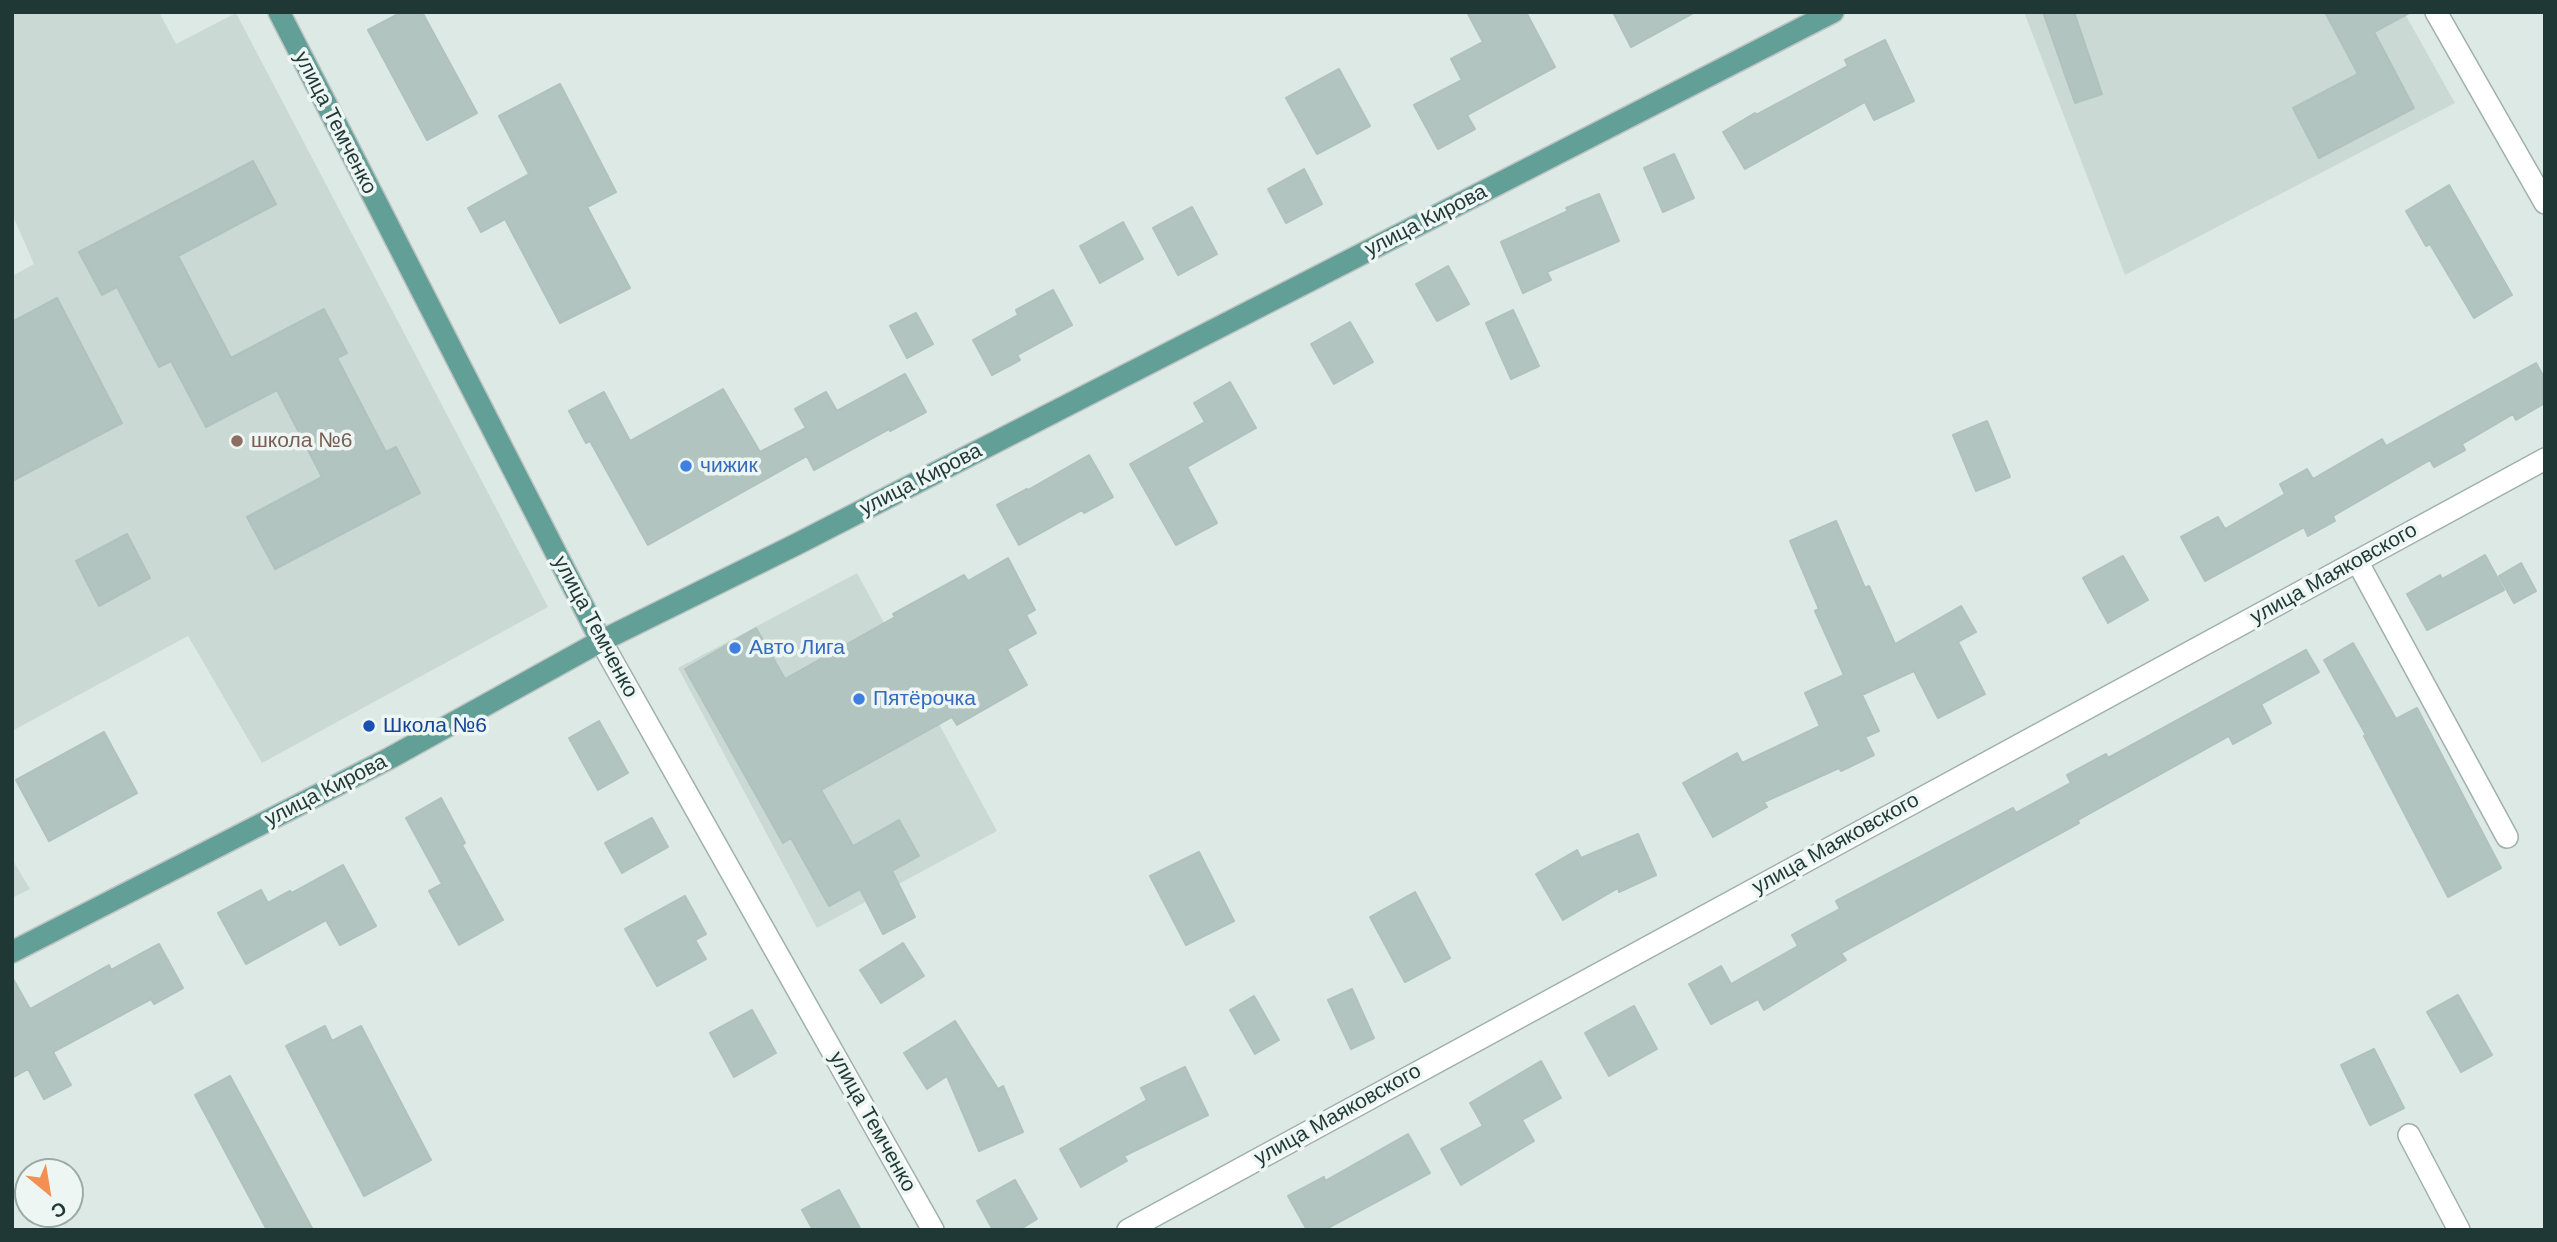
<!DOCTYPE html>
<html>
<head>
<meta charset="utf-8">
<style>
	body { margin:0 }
	#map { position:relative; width:2557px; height:1242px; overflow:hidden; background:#dde9e5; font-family:Helvetica,sans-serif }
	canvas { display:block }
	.frame { position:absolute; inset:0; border:14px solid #1f3835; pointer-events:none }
	.north { position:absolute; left:14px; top:1158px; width:70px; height:70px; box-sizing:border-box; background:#edf6f3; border:2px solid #9baaa7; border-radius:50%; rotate:150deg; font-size:19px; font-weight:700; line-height:28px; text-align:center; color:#1f3835 }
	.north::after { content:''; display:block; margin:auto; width:24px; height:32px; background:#f28f52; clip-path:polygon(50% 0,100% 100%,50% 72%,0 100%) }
</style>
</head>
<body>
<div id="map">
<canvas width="2557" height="1242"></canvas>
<div class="frame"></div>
<div class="north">С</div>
</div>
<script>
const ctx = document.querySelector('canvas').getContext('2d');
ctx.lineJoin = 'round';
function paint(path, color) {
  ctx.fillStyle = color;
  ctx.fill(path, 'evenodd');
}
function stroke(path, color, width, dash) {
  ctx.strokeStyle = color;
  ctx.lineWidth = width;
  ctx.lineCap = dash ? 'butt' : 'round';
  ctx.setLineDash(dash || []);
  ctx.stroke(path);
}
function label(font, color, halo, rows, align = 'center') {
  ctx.font = font + ' Helvetica,sans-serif';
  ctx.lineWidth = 7;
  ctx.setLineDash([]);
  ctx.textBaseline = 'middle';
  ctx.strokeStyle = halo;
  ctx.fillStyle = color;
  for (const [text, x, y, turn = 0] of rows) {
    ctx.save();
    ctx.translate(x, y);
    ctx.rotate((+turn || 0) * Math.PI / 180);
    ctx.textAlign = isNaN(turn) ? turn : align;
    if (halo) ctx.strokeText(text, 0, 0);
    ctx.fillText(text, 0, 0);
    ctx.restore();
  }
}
paint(new Path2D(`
	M 12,12 L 159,12 L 176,44 L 236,13 L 548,607 L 262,763 L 188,636 L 12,731 L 12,276 L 34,264 L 12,214 Z
	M 2024,12 L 2404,12 L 2455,103 L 2125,275 Z
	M 857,573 L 997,831 L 817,928 L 678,668 Z
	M 12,859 L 30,889 L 12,898 Z`), '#cbd9d4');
const building = new Path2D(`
	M 402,12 L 422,12 L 477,113 L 427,140 L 368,30 Z
	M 1467,12 L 1526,12 L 1555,67 L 1467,115 L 1475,129 L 1438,149 L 1414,105 L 1462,80 L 1451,59 L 1483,42 Z
	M 1613,12 L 1695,12 L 1631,47 Z
	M 2043,12 L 2074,12 L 2102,94 L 2075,103 Z
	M 2325,12 L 2411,12 L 2374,32 L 2414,108 L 2319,158 L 2293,108 L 2358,74 Z
	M 1885,40 L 1914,101 L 1874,120 L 1865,102 L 1745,169 L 1723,132 L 1755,113 L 1756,115 L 1848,66 L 1845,60 Z
	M 1339,69 L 1370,126 L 1317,154 L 1286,98 Z
	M 560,84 L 616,192 L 587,207 L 630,288 L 560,323 L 505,219 L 481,232 L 468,208 L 529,174 L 499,116 Z
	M 1674,154 L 1694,198 L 1663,212 L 1644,168 Z
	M 253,161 L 276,204 L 178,256 L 231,358 L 324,309 L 347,353 L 337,358 L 386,452 L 396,447 L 420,493 L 275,569 L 247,517 L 322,477 L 277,390 L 206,427 L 171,361 L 159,367 L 117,287 L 102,295 L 79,252 Z
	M 1304,169 L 1322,204 L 1286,223 L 1268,189 Z
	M 2449,185 L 2512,295 L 2474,318 L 2430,244 L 2426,246 L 2406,211 Z
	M 1599,194 L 1619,241 L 1547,272 L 1551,280 L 1523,293 L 1501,242 L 1568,211 L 1566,208 Z
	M 1192,207 L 1217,254 L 1178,275 L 1153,228 Z
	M 1123,222 L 1143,259 L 1100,283 L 1080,246 Z
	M 1448,266 L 1469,304 L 1437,321 L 1416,284 Z
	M 1053,290 L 1072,325 L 1017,355 L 1020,360 L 992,375 L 973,340 L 1018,315 L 1016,310 Z
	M 57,298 L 122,423 L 12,481 L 12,322 Z
	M 1513,310 L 1539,366 L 1511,379 L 1486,323 Z
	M 916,313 L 933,344 L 907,358 L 890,326 Z
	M 1350,322 L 1373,362 L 1334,384 L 1311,344 Z
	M 2536,363 L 2545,379 L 2545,403 L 2516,420 L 2513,414 L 2462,444 L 2465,450 L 2434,467 L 2430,460 L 2333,516 L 2335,521 L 2308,536 L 2304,527 L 2205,581 L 2181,537 L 2218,517 L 2225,529 L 2285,494 L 2280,484 L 2307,469 L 2313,479 L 2382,439 L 2386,446 Z
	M 905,374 L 926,412 L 890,431 L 889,429 L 814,470 L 807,456 L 648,545 L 590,441 L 586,443 L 569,411 L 604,392 L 630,441 L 723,389 L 760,452 L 806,428 L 795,409 L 826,392 L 837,411 Z
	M 1230,382 L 1256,428 L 1187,467 L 1217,523 L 1176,545 L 1130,464 L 1205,422 L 1194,403 Z
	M 1987,421 L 2010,477 L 1976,491 L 1953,435 Z
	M 1089,455 L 1113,497 L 1084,513 L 1082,510 L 1019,545 L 997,505 L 1027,489 L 1028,490 Z
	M 1836,521 L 1865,588 L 1869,586 L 1895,644 L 1961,606 L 1976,632 L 1958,642 L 1985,694 L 1938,718 L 1914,671 L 1862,695 L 1879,731 L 1865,737 L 1874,755 L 1841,771 L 1839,768 L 1764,802 L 1767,807 L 1713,837 L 1683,783 L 1737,753 L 1742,763 L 1820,726 L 1805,693 L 1844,675 L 1815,611 L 1819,609 L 1790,541 Z
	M 127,534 L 150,578 L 99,606 L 76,561 Z
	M 2485,555 L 2504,590 L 2427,630 L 2407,594 L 2440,575 L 2442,579 Z
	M 2123,556 L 2148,600 L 2108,623 L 2083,578 Z
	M 1008,558 L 1035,610 L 1026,615 L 1036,633 L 1007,649 L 1027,685 L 957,725 L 952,717 L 821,790 L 853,846 L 899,820 L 919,856 L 892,871 L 915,917 L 883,934 L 860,889 L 829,906 L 791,838 L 783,843 L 685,669 L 756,628 L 785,679 L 895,617 L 893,614 L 964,575 L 968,581 Z
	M 2521,563 L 2536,591 L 2514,603 L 2499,576 Z
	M 2353,643 L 2396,719 L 2417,708 L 2501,868 L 2448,897 L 2364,736 L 2366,735 L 2324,660 Z
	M 2306,650 L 2319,672 L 2261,704 L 2271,723 L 2233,744 L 2229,736 L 2078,820 L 2079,823 L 1841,953 L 1846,960 L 1764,1010 L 1758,999 L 1711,1024 L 1689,984 L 1721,966 L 1731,984 L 1798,946 L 1792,935 L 1840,909 L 1836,901 L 2013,808 L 2016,813 L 2071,783 L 2067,775 L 2106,754 L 2108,758 Z
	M 599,721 L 628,773 L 598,790 L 569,738 Z
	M 104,732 L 137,793 L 49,841 L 16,780 Z
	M 441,798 L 465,843 L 462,845 L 503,920 L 459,945 L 429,891 L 442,884 L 406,818 Z
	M 652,818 L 668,847 L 622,873 L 605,843 Z
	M 1638,834 L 1656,875 L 1619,892 L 1618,888 L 1563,920 L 1536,874 L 1577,850 L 1581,858 Z
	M 1199,852 L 1234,921 L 1186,945 L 1150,876 Z
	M 343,865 L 376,926 L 340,945 L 326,920 L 246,964 L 218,913 L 261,890 L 268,903 L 290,891 L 292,893 Z
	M 1415,892 L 1450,958 L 1405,982 L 1370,917 Z
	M 685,896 L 706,934 L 695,940 L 706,959 L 657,986 L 625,929 Z
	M 903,943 L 924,976 L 881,1003 L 860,970 Z
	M 159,944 L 183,988 L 154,1004 L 151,999 L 53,1052 L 71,1085 L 44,1099 L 28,1069 L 12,1078 L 12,977 L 30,1009 L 109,965 L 111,970 Z
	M 1352,989 L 1374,1038 L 1351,1049 L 1328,1000 Z
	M 2458,995 L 2492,1055 L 2461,1072 L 2427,1012 Z
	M 1254,996 L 1279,1040 L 1255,1054 L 1230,1010 Z
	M 1634,1006 L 1657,1049 L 1609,1076 L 1585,1033 Z
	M 752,1010 L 776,1053 L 734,1077 L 710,1033 Z
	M 955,1021 L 998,1089 L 1003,1086 L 1023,1132 L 979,1151 L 947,1076 L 927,1089 L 904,1053 Z
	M 325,1026 L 332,1041 L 361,1026 L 431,1160 L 364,1196 L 286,1046 Z
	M 2374,1049 L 2404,1108 L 2370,1125 L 2341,1065 Z
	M 1541,1061 L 1561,1098 L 1522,1120 L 1534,1141 L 1461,1185 L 1441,1149 L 1483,1126 L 1470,1103 Z
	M 1185,1067 L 1208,1115 L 1124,1156 L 1127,1161 L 1081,1187 L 1060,1149 L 1147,1100 L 1141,1088 Z
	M 230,1076 L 313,1230 L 267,1230 L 195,1095 Z
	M 1408,1134 L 1430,1173 L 1324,1230 L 1307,1230 L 1288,1196 L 1324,1177 L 1325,1181 Z
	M 1015,1180 L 1037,1219 L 1019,1230 L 993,1230 L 977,1201 Z
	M 839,1190 L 861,1230 L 813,1230 L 802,1210 Z`);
paint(building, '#b2c4bf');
stroke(building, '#b0c2bd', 2);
const minor = new Path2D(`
	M 2436,12 L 2545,203
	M 2357,561 L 2507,837
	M 601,641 L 933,1230
	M 2409,1135 L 2459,1230
	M 1128,1230 L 2545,459`);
const major = new Path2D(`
	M 279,12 L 601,641
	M 12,952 L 390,758 L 601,641 L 797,544 L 1833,12`);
stroke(minor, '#a0b0ad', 24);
stroke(major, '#bcc3c2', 24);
stroke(minor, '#fff', 21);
stroke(major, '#619f97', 21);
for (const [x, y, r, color] of [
	[237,441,7,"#8d6e63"],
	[686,466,7,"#3f7fe0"],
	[735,648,7,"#3f7fe0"],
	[859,699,7,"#3f7fe0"],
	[369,726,7,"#1a4fb4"]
]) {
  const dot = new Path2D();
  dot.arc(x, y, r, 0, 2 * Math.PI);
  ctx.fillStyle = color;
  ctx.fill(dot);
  stroke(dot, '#edf6f3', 2.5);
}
label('21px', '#1f3835', '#edf6f3', [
	["улица Темченко",335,123,63],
	["улица Кирова",1426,221,-27],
	["улица Кирова",921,480,-27],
	["улица Маяковского",2334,574,-29],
	["улица Темченко",595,627,62],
	["улица Кирова",326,791,-27],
	["улица Маяковского",1836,844,-29],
	["улица Маяковского",1338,1115,-29],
	["улица Темченко",872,1122,61]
]);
label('21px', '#785e54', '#edf6f3', [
	["школа №6",251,441]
], 'left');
label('21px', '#366cbe', '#edf6f3', [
	["чижик",700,466],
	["Авто Лига",749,648],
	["Пятёрочка",873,699]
], 'left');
label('21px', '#164399', '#edf6f3', [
	["Школа №6",383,726]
], 'left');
</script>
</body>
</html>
